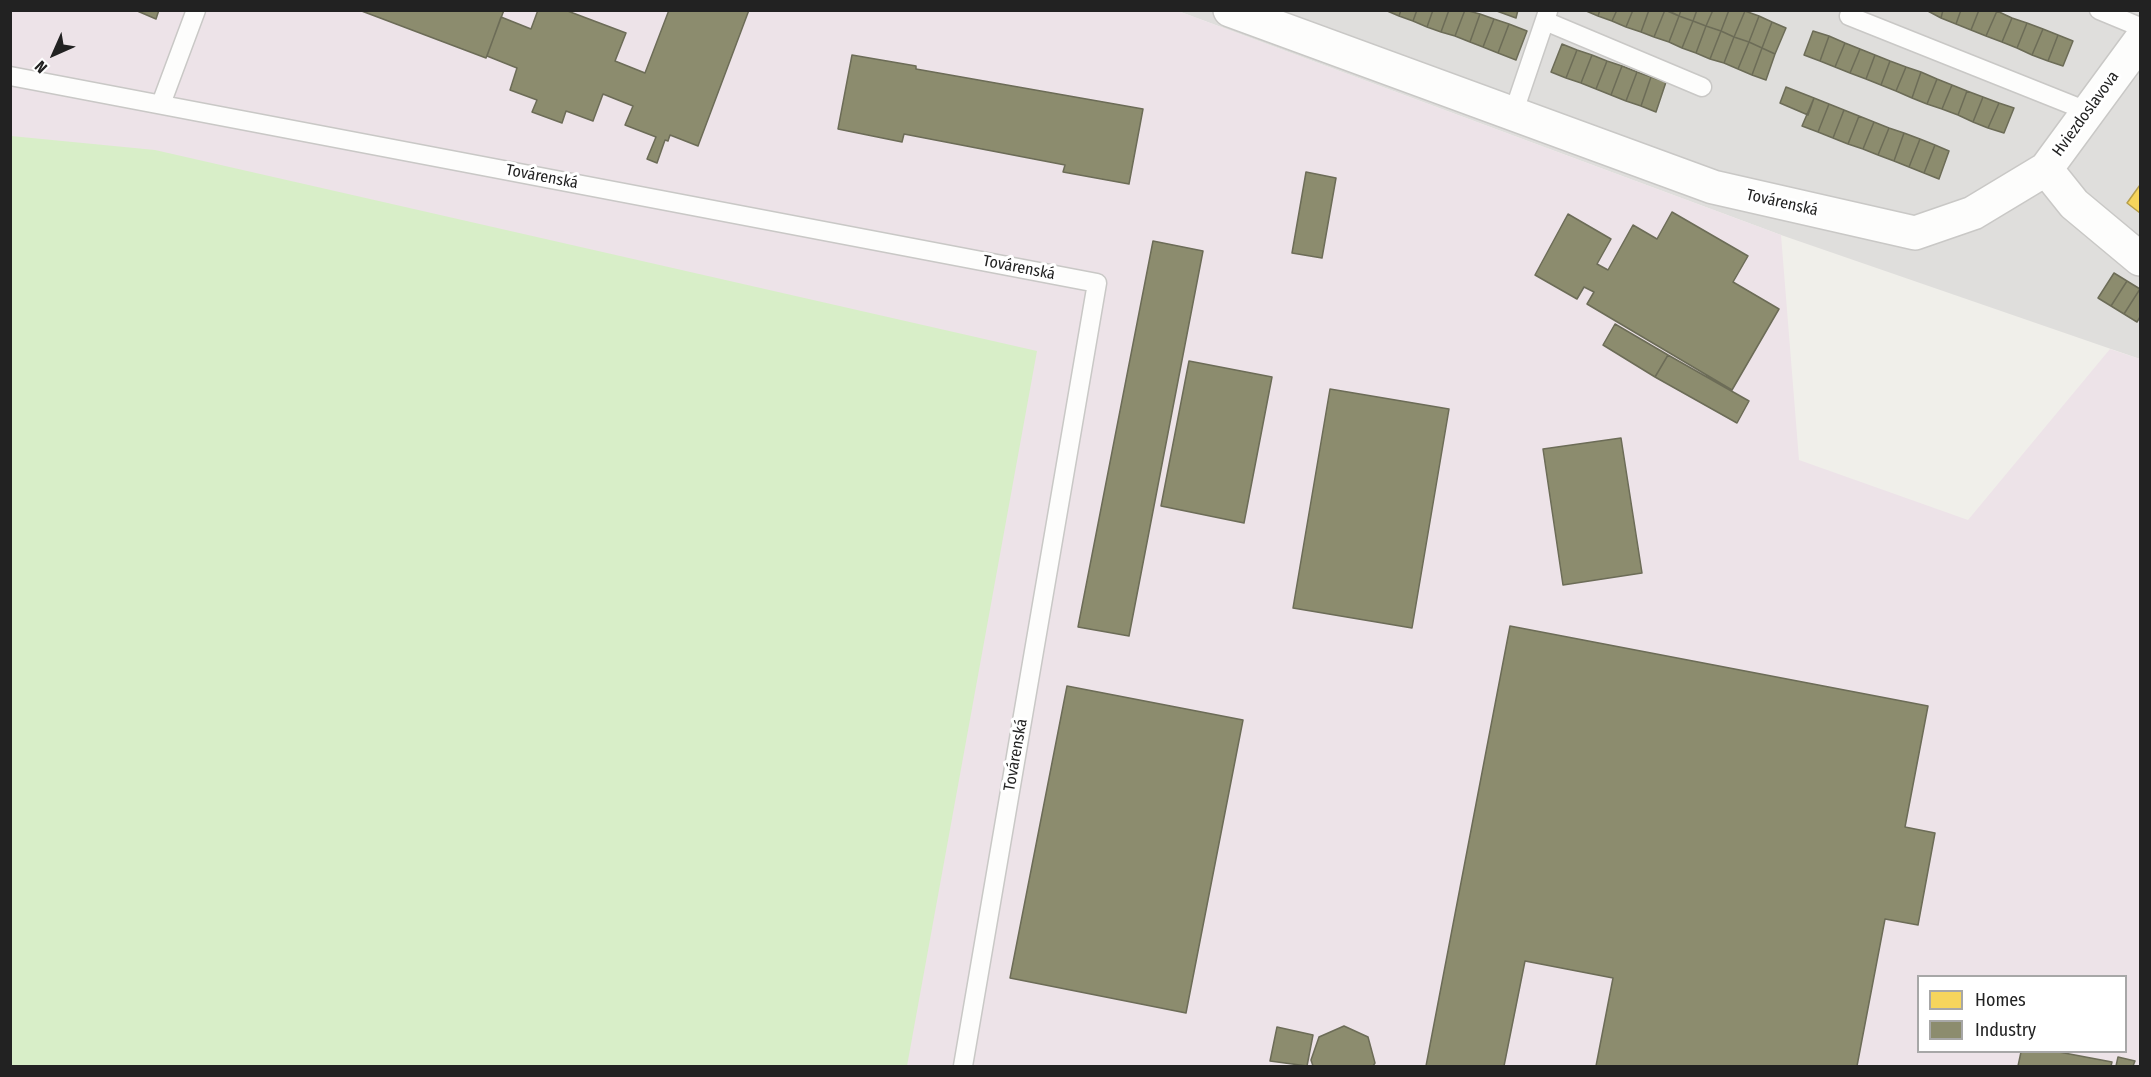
<!DOCTYPE html>
<html>
<head>
<meta charset="utf-8">
<style>
	body { margin:0 }
	#map { position:relative; width:2151px; height:1077px; overflow:hidden; background:#f0efea; font-family:"Fira Sans Condensed",sans-serif }
	canvas { display:block }
	.frame { position:absolute; inset:0; border:12px solid #222; pointer-events:none }
	.legend { position:absolute; left:1917px; top:975px; width:210px; height:78px; box-sizing:border-box; background:#fff; border:2px solid #a7a7a7; margin:0; padding:8px 10px; list-style:none; font-size:18px; color:#222 }
	.legend li { display:flex; align-items:center; gap:12px; height:30px }
	.legend b { width:30px; border:2px solid #a7a7a7 }
	.north { position:absolute; left:24px; top:24px; width:60px; height:60px; -webkit-text-stroke:4px #fff; paint-order:stroke; rotate:225deg; font-size:16px; font-weight:700; line-height:24px; text-align:center; color:#222 }
	.north::after { content:''; display:block; margin:auto; width:21px; height:27px; background:#222; clip-path:polygon(50% 0,100% 100%,50% 72%,0 100%) }
</style>
</head>
<body>
<div id="map">
<canvas width="2151" height="1077"></canvas>
<div class="frame"></div>
<ul class="legend">
<li><b style="height:16px;background:#f6d55c"></b>Homes</li>
<li><b style="height:16px;background:#8c8c6e"></b>Industry</li>
</ul>
<div class="north">N</div>
</div>
<script>
const ctx = document.querySelector('canvas').getContext('2d');
ctx.lineJoin = 'round';
function paint(path, color) {
  ctx.fillStyle = color;
  ctx.fill(path, 'evenodd');
}
function stroke(path, color, width, dash) {
  ctx.strokeStyle = color;
  ctx.lineWidth = width;
  ctx.lineCap = dash ? 'butt' : 'round';
  ctx.setLineDash(dash || []);
  ctx.stroke(path);
}
function label(font, color, halo, rows, align = 'center') {
  ctx.font = font + ' "Fira Sans Condensed",sans-serif';
  ctx.lineWidth = 6;
  ctx.setLineDash([]);
  ctx.textBaseline = 'middle';
  ctx.strokeStyle = halo;
  ctx.fillStyle = color;
  for (const [text, x, y, turn = 0] of rows) {
    ctx.save();
    ctx.translate(x, y);
    ctx.rotate((+turn || 0) * Math.PI / 180);
    ctx.textAlign = isNaN(turn) ? turn : align;
    if (halo) ctx.strokeText(text, 0, 0);
    ctx.fillText(text, 0, 0);
    ctx.restore();
  }
}
paint(new Path2D(`
	M 1178,11 L 2140,11 L 2140,359 L 1781,235 Z`), '#dfdedc');
paint(new Path2D(`
	M 10,11 L 1178,11 L 1781,235 L 1799,460 L 1968,520 L 2110,349 L 2140,359 L 2140,1066 L 11,1066 ZM 1918,976 L 2126,976 L 2126,1052 L 1918,1052 Z`), '#ede3e8');
paint(new Path2D(`
	M 11,136 L 155,150 L 1037,351 L 907,1066 L 11,1066 Z`), '#d8eec8');
const homes = new Path2D(`
	M 2140,185 L 2140,213 L 2127,203 Z`);
paint(homes, '#f6d55c');
stroke(homes, '#b69f4b', 1.5);
const industry = new Path2D(`
	M 135,10 L 159,10 L 156,19 Z
	M 359,10 L 504,10 L 486,58 Z
	M 538,10 L 565,10 L 626,33 L 615,61 L 645,73 L 669,10 L 749,10 L 698,146 L 670,135 L 668,141 L 665,140 L 657,163 L 647,159 L 656,137 L 625,125 L 633,106 L 603,94 L 593,121 L 566,111 L 562,123 L 532,112 L 537,100 L 510,90 L 517,68 L 487,56 L 501,17 L 531,29 Z
	M 1385,10 L 1401,10 L 1399,16 Z
	M 1401,10 L 1417,10 L 1413,21 L 1399,16 Z
	M 1417,10 L 1433,10 L 1427,27 L 1413,21 Z
	M 1433,10 L 1449,10 L 1441,32 L 1427,27 Z
	M 1449,10 L 1465,10 L 1455,36 L 1441,32 Z
	M 1465,10 L 1480,14 L 1470,42 L 1455,36 Z
	M 1494,10 L 1518,10 L 1516,18 Z
	M 1584,10 L 1600,10 L 1598,16 Z
	M 1600,10 L 1617,10 L 1612,21 L 1598,16 Z
	M 1617,10 L 1633,10 L 1626,27 L 1612,21 Z
	M 1633,10 L 1649,10 L 1641,32 L 1626,27 Z
	M 1649,10 L 1665,10 L 1654,37 L 1641,32 Z
	M 1665,10 L 1679,16 L 1669,42 L 1654,37 Z
	M 1667,10 L 1681,10 L 1679,16 Z
	M 1681,10 L 1697,10 L 1693,21 L 1679,16 Z
	M 1697,10 L 1713,10 L 1706,26 L 1693,21 Z
	M 1713,10 L 1729,10 L 1721,31 L 1706,26 Z
	M 1729,10 L 1745,11 L 1734,37 L 1721,31 Z
	M 1926,10 L 1943,10 L 1941,18 Z
	M 1943,10 L 1961,10 L 1956,24 L 1941,18 Z
	M 1961,10 L 1979,10 L 1971,30 L 1956,24 Z
	M 1979,10 L 1997,11 L 1986,36 L 1971,30 Z
	M 1745,11 L 1759,16 L 1749,42 L 1734,37 Z
	M 1997,11 L 2012,18 L 2002,42 L 1986,36 Z
	M 1480,14 L 1494,19 L 1483,47 L 1470,42 Z
	M 1679,16 L 1693,21 L 1682,48 L 1669,42 Z
	M 1759,16 L 1772,22 L 1762,48 L 1749,42 Z
	M 2012,18 L 2027,23 L 2017,48 L 2002,42 Z
	M 1494,19 L 1509,24 L 1498,53 L 1483,47 Z
	M 1693,21 L 1706,26 L 1696,53 L 1682,48 Z
	M 1772,22 L 1786,28 L 1775,54 L 1762,48 Z
	M 2027,23 L 2043,29 L 2032,55 L 2017,48 Z
	M 1509,24 L 1527,31 L 1516,60 L 1498,53 Z
	M 1706,26 L 1721,31 L 1710,59 L 1696,53 Z
	M 2043,29 L 2058,35 L 2048,61 L 2032,55 Z
	M 1721,31 L 1734,37 L 1724,63 L 1710,59 Z
	M 1813,31 L 1829,36 L 1820,61 L 1804,55 Z
	M 2058,35 L 2073,41 L 2063,66 L 2048,61 Z
	M 1829,36 L 1845,43 L 1835,67 L 1820,61 Z
	M 1734,37 L 1749,42 L 1738,69 L 1724,63 Z
	M 1749,42 L 1762,48 L 1752,75 L 1738,69 Z
	M 1845,43 L 1860,49 L 1850,73 L 1835,67 Z
	M 1562,44 L 1577,50 L 1566,78 L 1551,72 Z
	M 1762,48 L 1775,54 L 1766,80 L 1752,75 Z
	M 1860,49 L 1875,55 L 1866,79 L 1850,73 Z
	M 1577,50 L 1592,55 L 1581,83 L 1566,78 Z
	M 852,55 L 916,66 L 916,69 L 1143,109 L 1129,184 L 1063,172 L 1065,165 L 904,134 L 902,142 L 838,129 Z
	M 1592,55 L 1607,61 L 1596,89 L 1581,83 Z
	M 1875,55 L 1890,61 L 1881,85 L 1866,79 Z
	M 1607,61 L 1622,66 L 1611,95 L 1596,89 Z
	M 1890,61 L 1906,67 L 1896,91 L 1881,85 Z
	M 1622,66 L 1637,72 L 1626,101 L 1611,95 Z
	M 1906,67 L 1921,72 L 1912,98 L 1896,91 Z
	M 1637,72 L 1651,77 L 1641,106 L 1626,101 Z
	M 1921,72 L 1937,79 L 1927,104 L 1912,98 Z
	M 1651,77 L 1666,82 L 1656,112 L 1641,106 Z
	M 1937,79 L 1952,85 L 1942,109 L 1927,104 Z
	M 1952,85 L 1967,91 L 1958,115 L 1942,109 Z
	M 1786,87 L 1814,98 L 1808,115 L 1780,103 Z
	M 1967,91 L 1983,97 L 1973,122 L 1958,115 Z
	M 1983,97 L 1999,103 L 1988,128 L 1973,122 Z
	M 1814,98 L 1829,104 L 1818,132 L 1802,126 Z
	M 1999,103 L 2014,108 L 2004,133 L 1988,128 Z
	M 1829,104 L 1844,110 L 1833,138 L 1818,132 Z
	M 1844,110 L 1859,116 L 1848,144 L 1833,138 Z
	M 1859,116 L 1874,122 L 1863,149 L 1848,144 Z
	M 1874,122 L 1889,128 L 1878,155 L 1863,149 Z
	M 1889,128 L 1904,133 L 1894,161 L 1878,155 Z
	M 1904,133 L 1920,139 L 1909,167 L 1894,161 Z
	M 1920,139 L 1935,145 L 1924,173 L 1909,167 Z
	M 1935,145 L 1949,151 L 1939,179 L 1924,173 Z
	M 1306,172 L 1336,178 L 1322,258 L 1292,253 Z
	M 1672,212 L 1748,256 L 1733,282 L 1779,309 L 1732,390 L 1587,304 L 1594,292 L 1584,287 L 1577,299 L 1535,275 L 1568,214 L 1611,239 L 1597,264 L 1608,270 L 1633,225 L 1657,239 Z
	M 1153,241 L 1203,251 L 1129,636 L 1078,627 Z
	M 2114,273 L 2127,281 L 2111,306 L 2098,298 Z
	M 2127,281 L 2140,289 L 2124,314 L 2111,306 Z
	M 2140,289 L 2140,317 L 2137,322 L 2124,314 Z
	M 1615,324 L 1668,355 L 1655,377 L 1603,345 Z
	M 1668,355 L 1749,401 L 1737,423 L 1655,377 Z
	M 1189,361 L 1272,377 L 1244,523 L 1161,506 Z
	M 1330,389 L 1449,409 L 1412,628 L 1293,608 Z
	M 1621,438 L 1642,573 L 1563,585 L 1543,449 Z
	M 1510,626 L 1928,706 L 1905,827 L 1935,833 L 1918,925 L 1885,919 L 1857,1066 L 1596,1066 L 1613,978 L 1525,961 L 1504,1066 L 1426,1066 Z
	M 1067,686 L 1243,720 L 1186,1013 L 1010,978 Z
	M 1344,1026 L 1368,1037 L 1375,1063 L 1373,1066 L 1313,1066 L 1311,1060 L 1319,1037 Z
	M 1277,1027 L 1313,1035 L 1307,1066 L 1270,1061 Z
	M 2021,1052 L 2059,1052 L 2112,1062 L 2111,1066 L 2018,1066 Z
	M 2118,1057 L 2135,1061 L 2133,1066 L 2116,1066 Z`);
paint(industry, '#8c8c6e');
stroke(industry, '#6c6c57', 1.5);
const lane = new Path2D(`
	M 1851,10 L 1849,16 L 2087,111
	M 2099,10 L 2140,27
	M 1545,21 L 1702,87
	M 10,76 L 1097,283 L 963,1066
	M 161,104 L 196,10
	M 1513,114 L 1548,11`);
const street = new Path2D(`
	M 1230,10 L 1713,187 L 1915,233 L 1973,213 L 2046,169 L 2140,41
	M 2046,169 L 2074,204 L 2140,259`);
stroke(lane, '#c9c8c6', 21);
stroke(street, '#c9c8c6', 36);
stroke(lane, '#fdfdfc', 18);
stroke(street, '#fdfdfc', 33);
label('16px', '#222', '#fff', [
	["Hviezdoslavova",2086,114,-54],
	["Továrenská",542,177,11],
	["Továrenská",1782,203,13],
	["Továrenská",1019,268,11],
	["Továrenská",1016,755,-80]
]);
</script>
</body>
</html>
